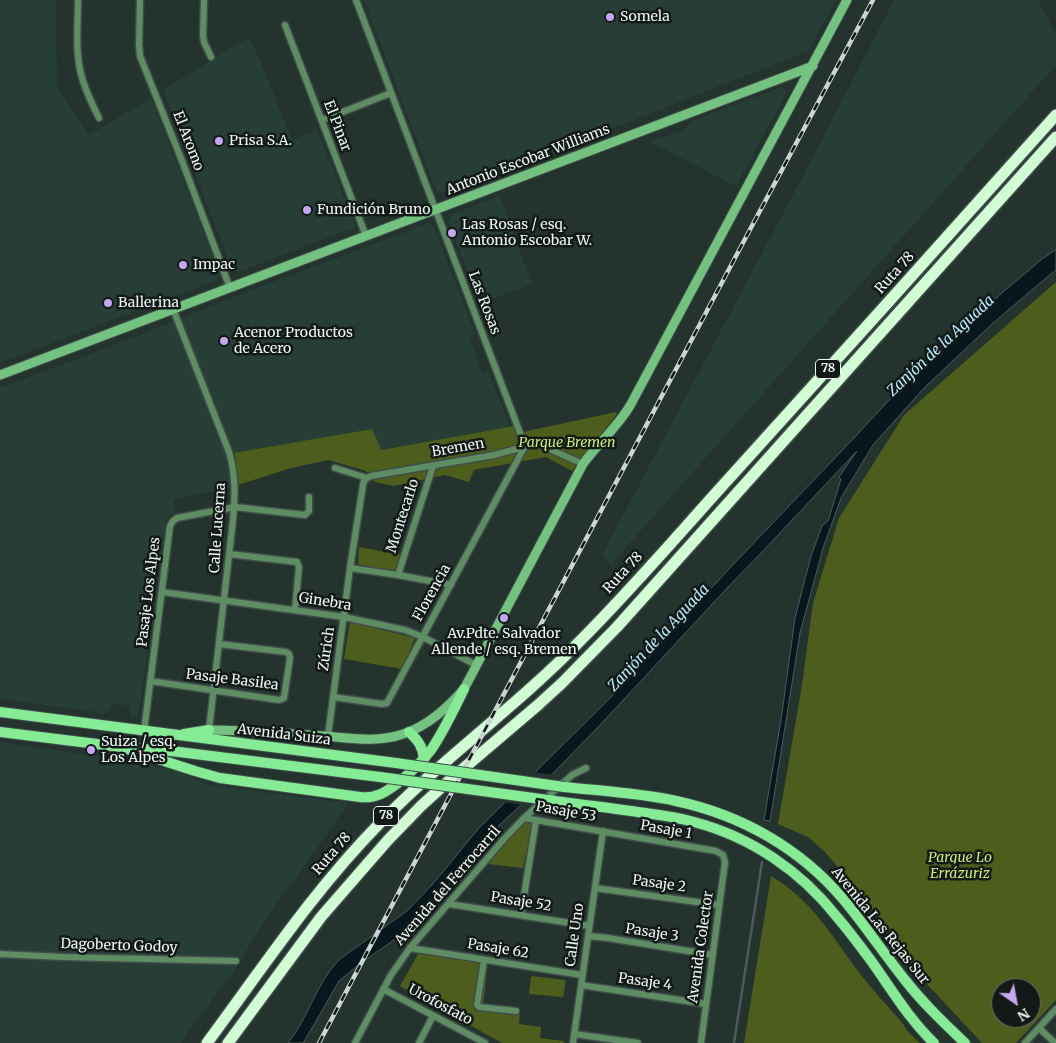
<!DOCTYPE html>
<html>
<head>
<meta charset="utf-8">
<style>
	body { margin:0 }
	#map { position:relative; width:1056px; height:1043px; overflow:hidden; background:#24332e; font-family:Merriweather,serif }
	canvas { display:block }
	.north { position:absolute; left:991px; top:978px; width:50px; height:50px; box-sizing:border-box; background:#121917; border:1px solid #6a716f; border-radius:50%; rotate:147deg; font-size:14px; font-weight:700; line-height:20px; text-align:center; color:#edf6f3 }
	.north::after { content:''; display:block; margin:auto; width:18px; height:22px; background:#c6a6f0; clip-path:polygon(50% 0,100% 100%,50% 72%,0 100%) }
</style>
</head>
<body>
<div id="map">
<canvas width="1056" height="1043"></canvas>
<div class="north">N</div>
</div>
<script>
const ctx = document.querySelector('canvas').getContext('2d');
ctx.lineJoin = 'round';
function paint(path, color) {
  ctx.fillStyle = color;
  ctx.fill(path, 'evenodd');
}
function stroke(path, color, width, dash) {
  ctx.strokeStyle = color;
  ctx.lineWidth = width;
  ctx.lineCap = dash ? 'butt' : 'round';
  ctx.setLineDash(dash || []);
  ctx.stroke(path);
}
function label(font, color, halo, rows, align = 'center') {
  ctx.font = font + ' Merriweather,serif';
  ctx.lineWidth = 5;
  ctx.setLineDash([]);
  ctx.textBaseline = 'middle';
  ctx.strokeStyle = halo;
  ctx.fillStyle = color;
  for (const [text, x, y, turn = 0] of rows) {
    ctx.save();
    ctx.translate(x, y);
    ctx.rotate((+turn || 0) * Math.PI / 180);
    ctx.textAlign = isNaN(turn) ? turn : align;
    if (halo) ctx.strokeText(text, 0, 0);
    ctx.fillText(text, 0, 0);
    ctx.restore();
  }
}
paint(new Path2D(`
	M 0,0 L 56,0 L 57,87 L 89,134 L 103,127 L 151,98 L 219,273 L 217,280 L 0,363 Z
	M 364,0 L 836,0 L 808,51 L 586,139 L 538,157 L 533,151 L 521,156 L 521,163 L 441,193 L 436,190 Z
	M 894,0 L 1038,0 L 1056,34 L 1056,65 L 611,564 L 602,555 L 814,155 Z
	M 249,37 L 260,60 L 292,140 L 317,130 L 356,227 L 238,272 L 232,270 L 163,90 Z
	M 781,87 L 787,92 L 736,186 L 650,142 L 682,130 L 695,120 Z
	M 500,196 L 532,284 L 481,303 L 448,222 L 452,214 Z
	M 429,223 L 434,227 L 475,334 L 469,337 L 483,373 L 488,371 L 510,427 L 380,450 L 372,429 L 234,454 L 236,459 L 238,485 L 226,489 L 173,499 L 176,512 L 170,515 L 167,518 L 165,525 L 138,718 L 132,717 L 130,716 L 131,706 L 112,703 L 110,710 L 104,713 L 0,699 L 0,388 L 117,344 L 239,295 Z
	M 0,742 L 132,761 L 178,772 L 208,785 L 348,803 L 320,844 L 265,920 L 234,971 L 180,1043 L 0,1043 Z`), '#273e37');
paint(new Path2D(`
	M 1056,282 L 1056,1000 L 1016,1043 L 982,1043 L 924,981 L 865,899 L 825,852 L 808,837 L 778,824 L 802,685 L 813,603 L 839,518 L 904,415 ZM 1001,988 L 1031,988 L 1031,1018 L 1001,1018 Z
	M 616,412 L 617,414 L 572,471 L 546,457 L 474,470 L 469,482 L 445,475 L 394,486 L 375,482 L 366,471 L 329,460 L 291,468 L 238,485 L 236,459 L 234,453 L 372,429 L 381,450 L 520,425 L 523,432 Z
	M 359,547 L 401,555 L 396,572 L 358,564 Z
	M 350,622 L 415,638 L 402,669 L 344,659 Z
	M 526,820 L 533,821 L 523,868 L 487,864 Z
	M 771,876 C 812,900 831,935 858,971 C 872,990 888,1006 903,1024 L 908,1032 L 920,1043 L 744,1043 Z
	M 418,954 L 488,962 L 483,1005 L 520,1009 L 519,1024 L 541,1027 L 540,1038 L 564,1041 L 564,1043 L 502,1043 L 400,986 Z
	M 531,976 L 566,980 L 563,997 L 529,994 Z`), '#4d5d1b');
const water = new Path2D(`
	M 1056,250 L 1056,270 L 1039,284 L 993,323 L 924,388 L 873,445 L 841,498 L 823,548 L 800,633 L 770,821 L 764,820 L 781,720 L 795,618 L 811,556 L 822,526 L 828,521 L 841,479 L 839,477 L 857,451 L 762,552 L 728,587 L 601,724 L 534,793 L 495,829 L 432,904 L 406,929 L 391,942 L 358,965 L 339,981 L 315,1023 L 303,1043 L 288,1043 C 309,1017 316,983 340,959 L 407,911 L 432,885 L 479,828 L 623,685 L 727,571 L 854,438 L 901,387 L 1003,292 L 1042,259 Z`);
paint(water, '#08171d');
stroke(water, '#4d5a5d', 1);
paint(new Path2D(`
	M 532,772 L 555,775 L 524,805 L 502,802 Z`), '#24332e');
stroke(new Path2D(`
	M 734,1043 L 762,862`), '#4d5a5d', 2.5);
const street = new Path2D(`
	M 78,0 C 78,24 75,51 81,74 C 85,90 92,104 99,118
	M 140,0 L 139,45 L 140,56 L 182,161 L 230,288
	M 204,0 L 203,35 L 204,42 L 211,57
	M 356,0 L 525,446
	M 285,25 L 366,236
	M 322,120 L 391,93
	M 173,309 L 229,452 C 236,475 235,497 233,520 L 209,730
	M 335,468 L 367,478 L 371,476 L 494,455 L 535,444 L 543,446 L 583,464
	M 229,554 L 297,562 L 299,567 L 295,610
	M 350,568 L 398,575 L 451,585
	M 398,575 L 433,466
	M 162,592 L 344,617 L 405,630 L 423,637 L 476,665
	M 150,681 L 279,700 L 284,698 L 290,658 L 289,654 L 286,652 L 219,644
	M 333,697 L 382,704 L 387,703 L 525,446
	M 144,731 L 170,526 L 173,521 L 177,518 L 235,507 L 305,515 L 309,511 L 309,497
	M 328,736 L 350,568 L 363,485 L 364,481 L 367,478
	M 524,818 L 716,851 L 723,855 L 725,862 L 701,1043
	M 595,888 L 719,905
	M 449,904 L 589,926
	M 521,915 L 536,820
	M 588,936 L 608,938 L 713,955
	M 410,948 L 582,975
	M 0,954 L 62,957 L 236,961
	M 484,960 L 477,1005 L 479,1007 L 516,1011
	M 581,985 L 706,1004
	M 383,989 L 485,1043
	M 1039,1028 L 1055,1043
	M 574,1034 L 638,1043
	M 355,1043 L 391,975 L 410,948 L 504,839 L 524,818 L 572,775 L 586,768
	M 419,1043 L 433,1016
	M 573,1043 L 603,831
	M 1025,1043 L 1056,1009`);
const secondary = new Path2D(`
	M 0,375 L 813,66
	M 209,730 C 248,730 286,734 324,736 C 350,738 378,743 403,734 C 428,726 447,708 464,689 L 583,464 C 598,443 618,427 631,404 L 847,0`);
const primary = new Path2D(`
	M 0,712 L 396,763
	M 0,732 L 121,747 L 171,751 L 380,777
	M 409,732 C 418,740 423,747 424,759
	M 184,734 L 209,730
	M 121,747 L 195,771 L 220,778 L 360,797 C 376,799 386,792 398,783 C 410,773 422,762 431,750 C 444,731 454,709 464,689
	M 564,787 C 601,791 640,793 676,801 C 741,815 800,848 843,899 C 865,925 884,954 905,980 C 923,1003 944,1023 965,1043
	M 548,800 C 575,804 603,807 631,811 C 652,814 673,816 694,822 C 751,837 801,871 837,917 C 849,931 861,947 872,962 C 892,990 909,1019 934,1043`);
const highway = new Path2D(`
	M 207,1043 C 262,969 314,890 379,824 C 442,759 517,706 580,641 C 634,587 683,529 734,473 C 842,354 949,235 1056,115
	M 228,1043 L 321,917 L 388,840 L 421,806 L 444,785 L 538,705 L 562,683 L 617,627 L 1056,137`);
stroke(street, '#404e4a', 9);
stroke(secondary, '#404e4a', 11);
stroke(primary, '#404e4a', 12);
stroke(highway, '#404e4a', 14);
stroke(street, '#5e8d64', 6);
stroke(secondary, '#74c280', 9);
stroke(primary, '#85eb95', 10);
stroke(highway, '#d1fed5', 11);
const rail = new Path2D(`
	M 319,1043 L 754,222 L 873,0`);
stroke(rail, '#cbd5d1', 4.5);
stroke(rail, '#121917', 2.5, [8]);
const primaryBridge = new Path2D(`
	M 396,763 L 564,787
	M 380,777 L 548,800`);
stroke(primaryBridge, '#404e4a', 12, []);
stroke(primaryBridge, '#85eb95', 10);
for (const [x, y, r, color] of [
	[610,17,5,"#c6a6f0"],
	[219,141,5,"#c6a6f0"],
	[307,210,5,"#c6a6f0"],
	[452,233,5,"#c6a6f0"],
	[183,265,5,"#c6a6f0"],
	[108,303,5,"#c6a6f0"],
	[224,341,5,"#c6a6f0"],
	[504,618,5,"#c6a6f0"],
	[91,750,5,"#c6a6f0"]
]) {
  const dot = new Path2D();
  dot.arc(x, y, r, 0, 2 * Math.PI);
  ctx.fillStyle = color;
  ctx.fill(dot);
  stroke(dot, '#121917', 2);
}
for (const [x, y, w] of [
	[828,369,25],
	[386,816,25]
]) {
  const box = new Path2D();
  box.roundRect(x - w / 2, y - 9.5, w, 19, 4);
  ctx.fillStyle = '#121917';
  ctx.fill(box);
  stroke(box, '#edf6f3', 1);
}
label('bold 12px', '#edf6f3', null, [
	["78",828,369],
	["78",386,816]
]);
label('14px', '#edf6f3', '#121917', [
	["Somela",620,17],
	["Prisa S.A.",229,141],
	["Fundición Bruno",317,210],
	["Las Rosas / esq.",462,225],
	["Antonio Escobar W.",462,241],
	["Impac",193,265],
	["Ballerina",118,303],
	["Acenor Productos",234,333],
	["de Acero",234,349],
	["Av.Pdte. Salvador",504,634,"center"],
	["Allende / esq. Bremen",504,650,"center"],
	["Suiza / esq.",101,742],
	["Los Alpes",101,758]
], 'left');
label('14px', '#edf6f3', '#121917', [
	["El Pinar",337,126,69],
	["El Aromo",188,141,69],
	["Antonio Escobar Williams",528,160,-21],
	["Ruta 78",895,273,-48],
	["Las Rosas",484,303,69],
	["Bremen",458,448,-10],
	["Montecarlo",403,516,-72],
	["Calle Lucerna",218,528,-86],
	["Ruta 78",623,573,-47],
	["Pasaje Los Alpes",149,592,-83],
	["Florencia",432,593,-61],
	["Ginebra",325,602,9],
	["Zúrich",327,649,-82],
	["Pasaje Basilea",232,680,7],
	["Avenida Suiza",284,735,7],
	["Pasaje 53",566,812,10],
	["Pasaje 1",666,830,10],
	["Ruta 78",332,854,-49],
	["Pasaje 2",659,884,8],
	["Avenida del Ferrocarril",448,886,-49],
	["Pasaje 52",521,902,9],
	["Avenida Las Rejas Sur",880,926,51],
	["Pasaje 3",652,933,9],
	["Calle Uno",575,935,-82],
	["Dagoberto Godoy",119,946,2],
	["Avenida Colector",701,947,-82],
	["Pasaje 62",498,949,9],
	["Pasaje 4",645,982,8],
	["Urofosfato",440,1005,28]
]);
label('italic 14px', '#ccec74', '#121917', [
	["Parque Bremen",567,443],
	["Parque Lo",960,858],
	["Errázuriz",960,874]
]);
label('italic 15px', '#b4e8fd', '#121917', [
	["Zanjón de la Aguada",941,346,-43],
	["Zanjón de la Aguada",659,638,-47]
]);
</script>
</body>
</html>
